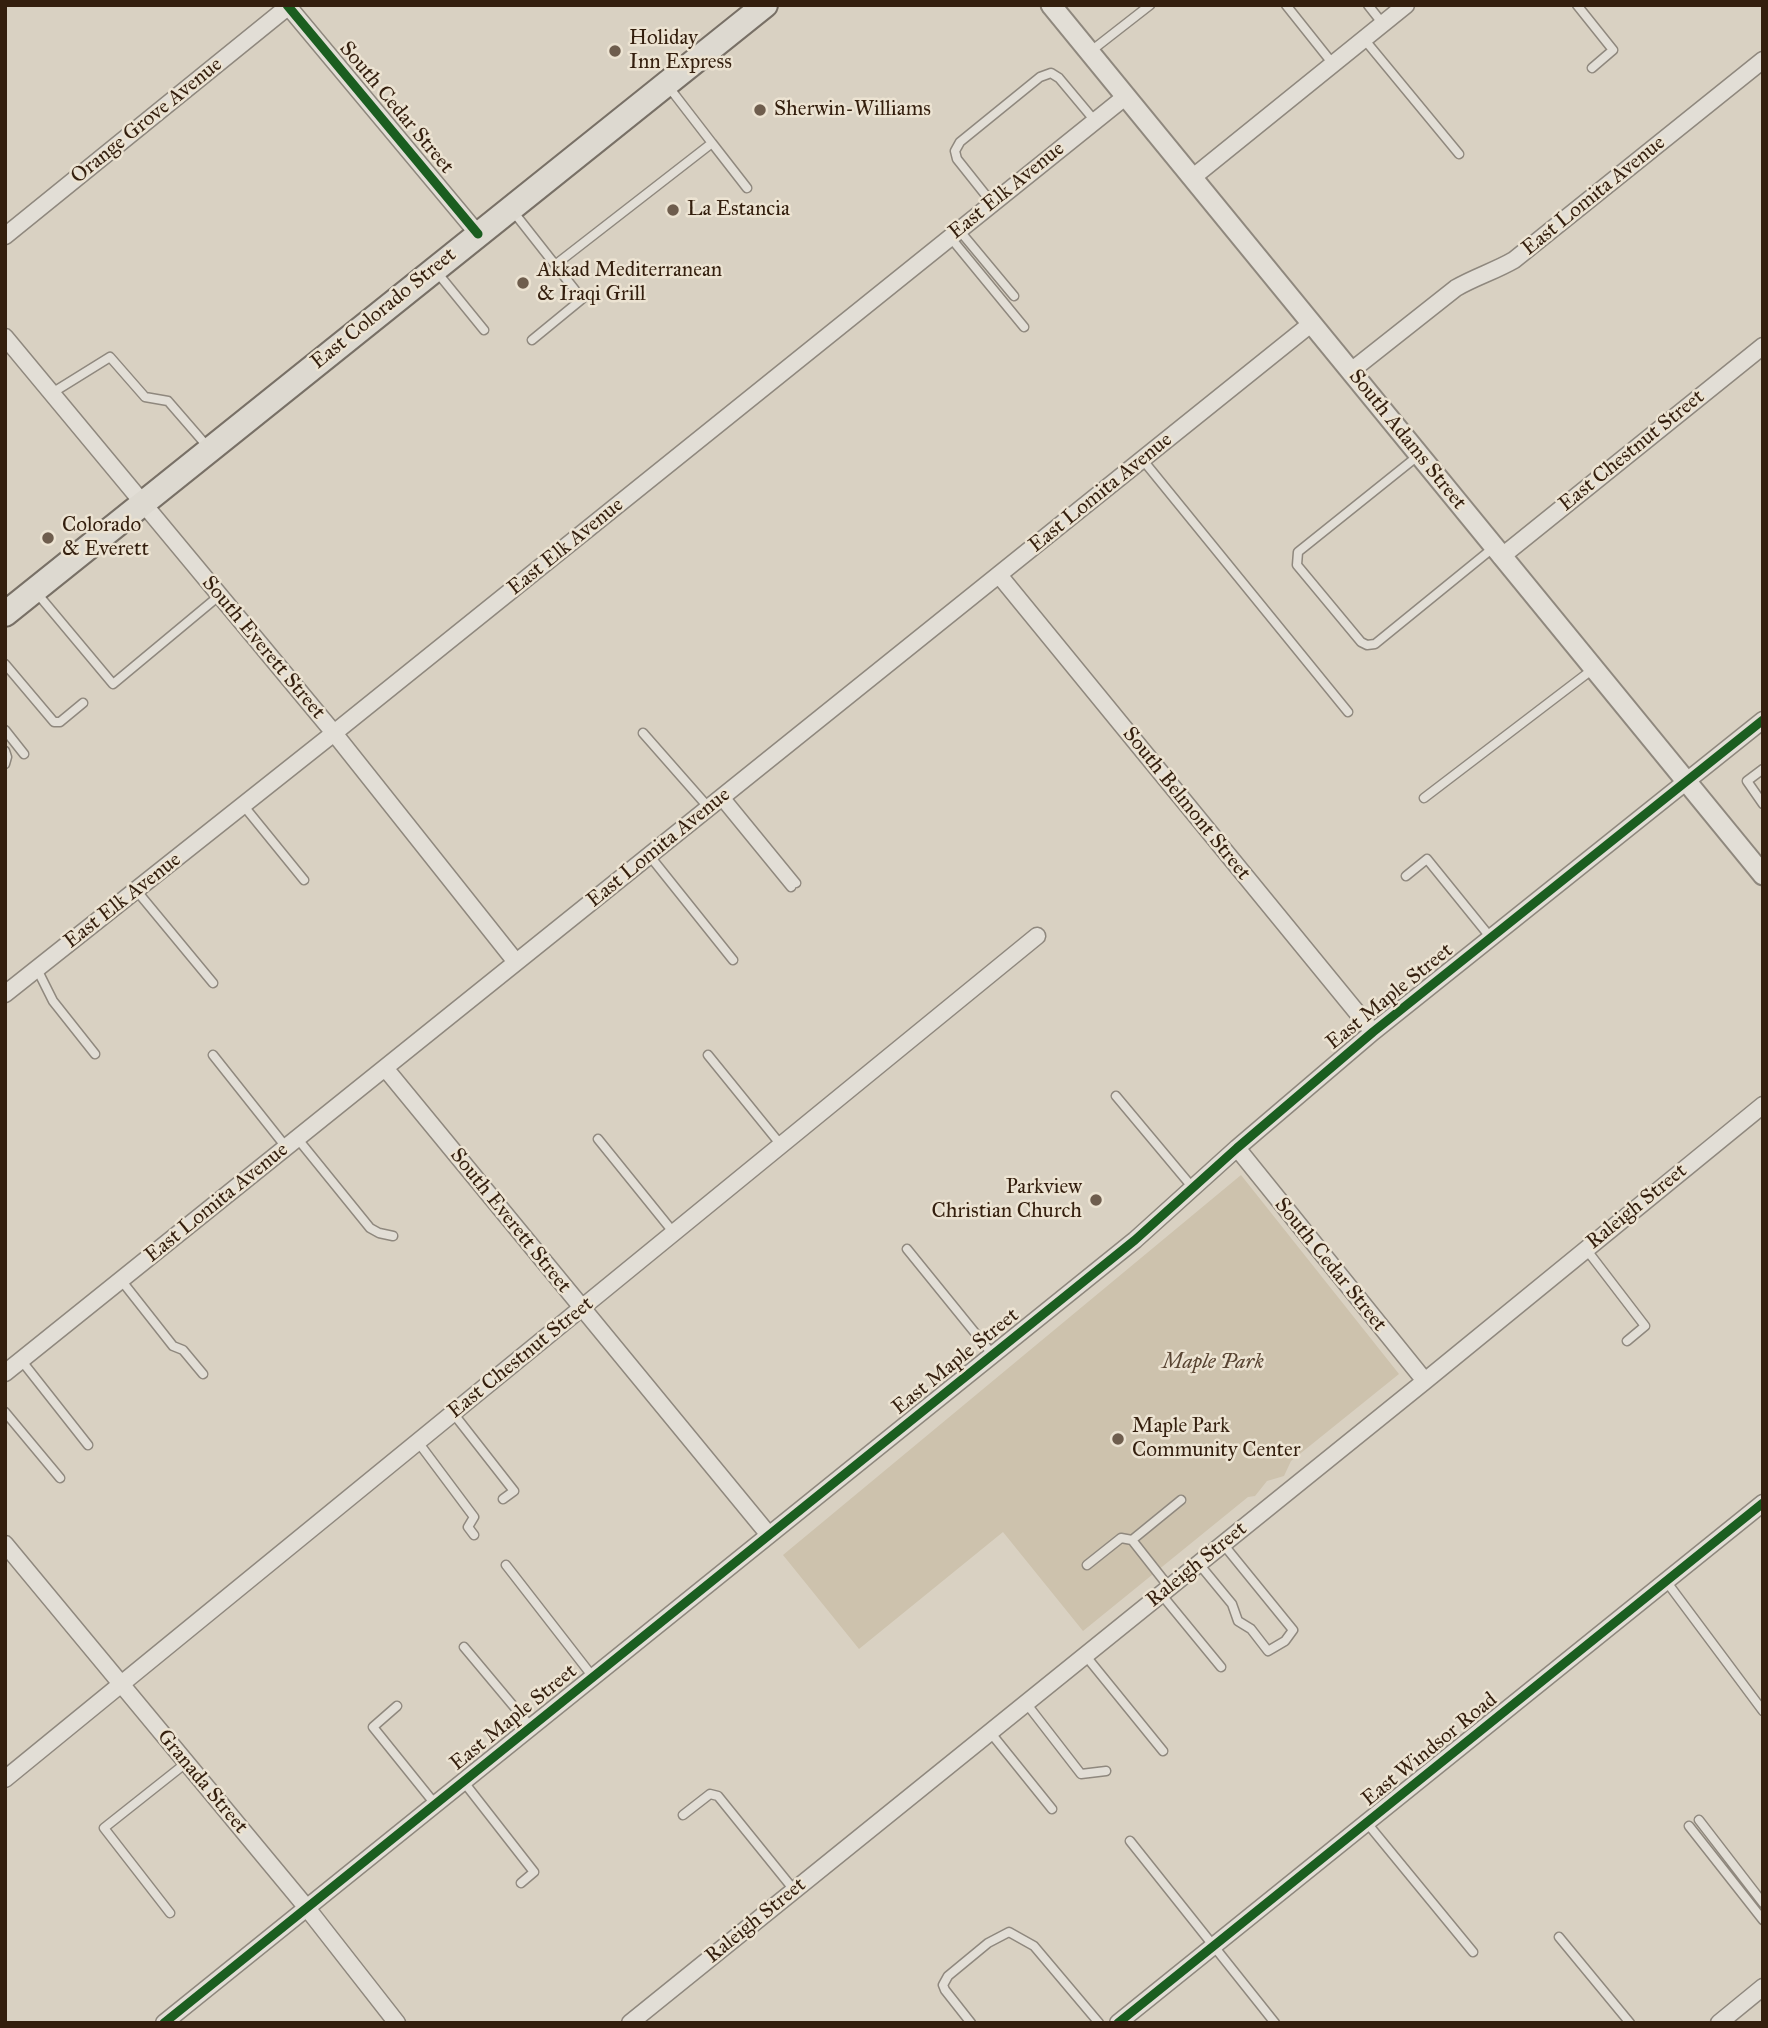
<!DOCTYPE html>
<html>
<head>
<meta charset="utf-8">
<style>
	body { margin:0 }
	#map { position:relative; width:1768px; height:2028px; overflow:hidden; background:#d9d1c2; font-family:"IM FELL Great Primer",serif }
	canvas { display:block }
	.frame { position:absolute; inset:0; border:7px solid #341f0e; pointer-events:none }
</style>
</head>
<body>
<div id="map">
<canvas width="1768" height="2028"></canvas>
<div class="frame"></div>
</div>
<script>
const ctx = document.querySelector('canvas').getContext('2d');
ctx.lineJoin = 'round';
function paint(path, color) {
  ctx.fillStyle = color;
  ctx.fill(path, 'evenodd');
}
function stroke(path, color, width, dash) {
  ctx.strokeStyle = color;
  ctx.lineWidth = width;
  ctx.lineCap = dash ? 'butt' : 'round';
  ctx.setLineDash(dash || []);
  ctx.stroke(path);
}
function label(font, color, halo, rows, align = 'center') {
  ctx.font = font + ' "IM FELL Great Primer",serif';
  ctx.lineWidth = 5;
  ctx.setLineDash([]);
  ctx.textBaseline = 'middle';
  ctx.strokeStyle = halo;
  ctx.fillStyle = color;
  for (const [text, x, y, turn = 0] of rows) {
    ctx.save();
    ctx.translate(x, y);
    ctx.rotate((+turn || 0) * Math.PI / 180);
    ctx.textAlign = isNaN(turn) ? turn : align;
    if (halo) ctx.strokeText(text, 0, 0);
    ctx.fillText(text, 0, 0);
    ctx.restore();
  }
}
paint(new Path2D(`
	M 1241,1175 L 1399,1374 L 1291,1461 L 1284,1476 L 1267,1481 L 1255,1496 L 1248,1497 L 1083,1631 L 1003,1532 L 859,1649 L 783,1555 Z`), '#cdc2ad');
const service = new Path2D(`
	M 1286,5 L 1333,64
	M 1368,5 L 1383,24
	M 1577,5 L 1613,50 L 1592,68
	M 1364,39 L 1459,154
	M 1091,51 L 1150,5
	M 712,143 L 747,188
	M 992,203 L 957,159 L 955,151 L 960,142 L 1040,77 L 1051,73 L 1059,78 L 1095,121
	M 512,210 L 582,299 L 532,340
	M 959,230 L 1014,296
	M 950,237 L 1024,327
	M 555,265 L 712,143 L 668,86
	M 436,271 L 484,330
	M 52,393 L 110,357 L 145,397 L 168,401 L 207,446
	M 1419,455 L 1298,552 L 1297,565 L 1361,642 L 1367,645 L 1375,644 L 1493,548
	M 1142,459 L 1348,712
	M 36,592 L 113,684 L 220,595
	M 5,664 L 54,722 L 60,722 L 83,703
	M 5,730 L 24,754
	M 643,733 L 709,808
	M 5,751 L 7,757 L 5,764
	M 1763,769 L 1747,781 L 1763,804
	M 724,795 L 796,883
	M 1424,798 L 1593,669
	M 719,799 L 791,887
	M 243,805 L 304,880
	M 649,855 L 733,960
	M 1406,876 L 1427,859 L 1491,938
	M 136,890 L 213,983
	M 37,969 L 53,1001 L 95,1054
	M 213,1055 L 286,1147
	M 708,1055 L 781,1145
	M 1116,1096 L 1193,1188
	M 297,1138 L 370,1228 L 379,1233 L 393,1236
	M 598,1139 L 674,1233
	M 907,1249 L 993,1355
	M 1586,1249 L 1645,1326 L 1627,1341
	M 121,1280 L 173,1346 L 183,1350 L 203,1374
	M 21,1360 L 88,1445
	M 5,1412 L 60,1478
	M 453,1413 L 514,1491 L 503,1499
	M 418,1442 L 474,1517 L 468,1527 L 474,1535
	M 1199,1564 L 1232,1604 L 1238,1621 L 1251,1629 L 1268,1651 L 1285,1641 L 1293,1630 L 1223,1544
	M 506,1565 L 593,1677
	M 1087,1565 L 1121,1538 L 1132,1540
	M 1666,1581 L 1763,1711
	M 1169,1587 L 1132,1540 L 1181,1500
	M 1161,1594 L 1221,1667
	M 464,1647 L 531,1727
	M 1085,1655 L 1163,1751
	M 1026,1703 L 1081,1774 L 1106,1771
	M 397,1706 L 373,1727 L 435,1804
	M 990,1732 L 1052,1809
	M 463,1781 L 534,1872 L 521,1883
	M 683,1815 L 710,1794 L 718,1796 L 794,1890
	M 1699,1820 L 1763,1903
	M 1367,1823 L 1473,1952
	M 1689,1826 L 1763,1920
	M 1130,1841 L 1275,2023
	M 170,1913 L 104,1828 L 186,1763
	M 1559,1937 L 1630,2023
	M 971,2023 L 945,1990 L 943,1985 L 948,1976 L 988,1943 L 1009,1932 L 1034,1946 L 1099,2023`);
const minor = new Path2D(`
	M 287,5 L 478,234
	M 1192,178 L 1406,5
	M 5,236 L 290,5
	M 5,337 L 334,733 L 516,962
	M 1351,371 L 1456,288 C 1475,277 1495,271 1514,260 L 1763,60
	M 1501,557 L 1763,346
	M 999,575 L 1373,1032
	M 5,994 L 334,733 L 1125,97
	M 385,1068 L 769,1535
	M 1237,1148 L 1425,1381
	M 5,1373 L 1312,323
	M 5,1544 L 307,1908 L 397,2023
	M 5,1779 L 1037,936
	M 164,2023 L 1135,1240 L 1237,1148 L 1373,1032 L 1763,720
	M 630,2023 L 1425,1381 L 1763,1105
	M 1118,2023 L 1763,1503
	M 1719,2023 L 1763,1987`);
const tertiary = new Path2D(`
	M 1051,5 L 1763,875`);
const primary = new Path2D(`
	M 5,614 L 765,5`);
stroke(service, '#8f887e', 11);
stroke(minor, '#8f887e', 19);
stroke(tertiary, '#8f887e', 23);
stroke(primary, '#787066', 28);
stroke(service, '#e2ded6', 8);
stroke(minor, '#e2ded6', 16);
stroke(tertiary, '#e2ded6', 19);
stroke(primary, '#ddd9d0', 24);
stroke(new Path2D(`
	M 287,5 L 478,234
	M 164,2023 L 1135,1240 L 1237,1148 L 1373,1032 L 1763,720
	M 1118,2023 L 1763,1503`), '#1b5e20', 9);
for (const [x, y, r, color] of [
	[615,51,7,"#6e5d4d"],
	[760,110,7,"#6e5d4d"],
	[673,210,7,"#6e5d4d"],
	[523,283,7,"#6e5d4d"],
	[48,538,7,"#6e5d4d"],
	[1096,1200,7,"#6e5d4d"],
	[1118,1439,7,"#6e5d4d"]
]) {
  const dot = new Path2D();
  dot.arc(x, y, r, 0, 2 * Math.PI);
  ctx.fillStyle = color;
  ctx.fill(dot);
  stroke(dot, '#ece3d2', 2.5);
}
label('21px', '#341f0e', '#ece3d2', [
	["Holiday",629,39],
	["Inn Express",629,63],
	["Sherwin-Williams",774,110],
	["La Estancia",687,210],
	["Akkad Mediterranean",537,271],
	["& Iraqi Grill",537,295],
	["Colorado",62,526],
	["& Everett",62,550],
	["Parkview",1082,1188,"right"],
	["Christian Church",1082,1212,"right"],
	["Maple Park",1132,1427],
	["Community Center",1132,1451]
], 'left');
label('21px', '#341f0e', '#ece3d2', [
	["South Cedar Street",396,108,50],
	["Orange Grove Avenue",147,121,-39],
	["East Elk Avenue",1007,191,-39],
	["East Lomita Avenue",1594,196,-39],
	["East Colorado Street",384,309,-39],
	["South Adams Street",1407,440,51],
	["East Chestnut Street",1632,451,-39],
	["East Lomita Avenue",1101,493,-39],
	["East Elk Avenue",566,547,-39],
	["South Everett Street",263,648,50],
	["South Belmont Street",1186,804,51],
	["East Lomita Avenue",659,848,-39],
	["East Elk Avenue",123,901,-38],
	["East Maple Street",1390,997,-39],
	["East Lomita Avenue",217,1203,-39],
	["Raleigh Street",1637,1207,-39],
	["South Everett Street",510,1221,51],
	["South Cedar Street",1330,1265,51],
	["East Chestnut Street",521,1358,-39],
	["East Maple Street",956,1362,-39],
	["Raleigh Street",1197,1565,-39],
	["East Maple Street",514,1718,-39],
	["East Windsor Road",1430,1750,-39],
	["Granada Street",202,1782,50],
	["Raleigh Street",756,1921,-39]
]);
label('italic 21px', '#584432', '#ece3d2', [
	["Maple Park",1213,1363]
]);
</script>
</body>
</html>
